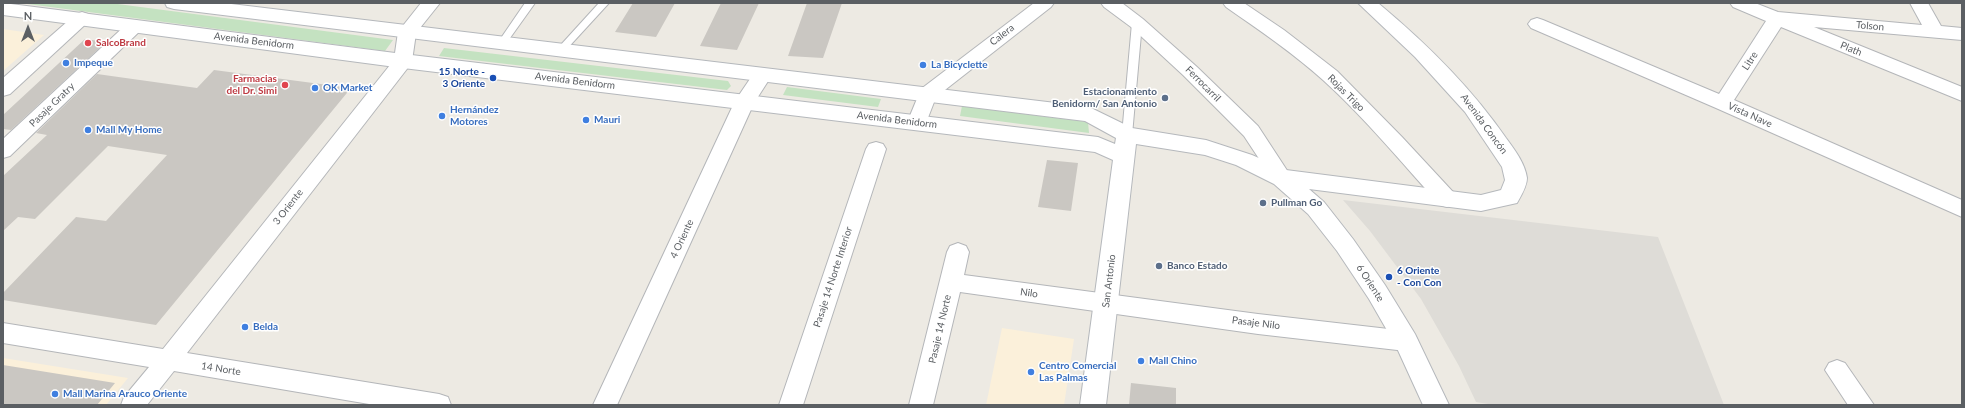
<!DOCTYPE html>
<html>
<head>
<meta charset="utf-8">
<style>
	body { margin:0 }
	#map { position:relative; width:1965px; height:408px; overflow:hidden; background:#edeae3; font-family:Lato,sans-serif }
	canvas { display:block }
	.frame { position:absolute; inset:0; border:4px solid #5b5f63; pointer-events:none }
	.north { position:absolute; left:8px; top:8px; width:40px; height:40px; -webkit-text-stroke:3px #fff; paint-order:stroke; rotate:0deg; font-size:11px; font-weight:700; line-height:16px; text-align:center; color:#5b5f63 }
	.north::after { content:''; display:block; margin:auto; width:14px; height:18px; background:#5b5f63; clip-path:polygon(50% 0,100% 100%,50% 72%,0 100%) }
</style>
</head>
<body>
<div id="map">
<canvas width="1965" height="408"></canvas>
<div class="frame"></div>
<div class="north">N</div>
</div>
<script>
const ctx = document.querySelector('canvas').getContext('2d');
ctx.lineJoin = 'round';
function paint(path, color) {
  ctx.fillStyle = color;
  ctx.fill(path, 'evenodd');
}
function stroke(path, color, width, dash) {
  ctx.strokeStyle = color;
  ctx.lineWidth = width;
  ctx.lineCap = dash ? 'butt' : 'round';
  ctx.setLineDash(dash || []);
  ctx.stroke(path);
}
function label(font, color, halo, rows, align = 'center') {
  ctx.font = font + ' Lato,sans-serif';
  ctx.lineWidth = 3;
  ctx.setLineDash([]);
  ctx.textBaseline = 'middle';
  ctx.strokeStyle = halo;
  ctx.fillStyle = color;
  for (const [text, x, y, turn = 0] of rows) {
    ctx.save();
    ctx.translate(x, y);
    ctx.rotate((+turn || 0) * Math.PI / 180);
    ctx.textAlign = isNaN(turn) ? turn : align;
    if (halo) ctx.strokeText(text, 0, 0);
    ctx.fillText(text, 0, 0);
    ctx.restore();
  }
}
paint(new Path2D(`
	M 3,29 L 44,35 L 3,71 Z
	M 1002,328 L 1074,339 L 1064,405 L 986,405 Z
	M 3,358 L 128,378 L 106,405 L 3,405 Z`), '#fbf0da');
paint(new Path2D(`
	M 1343,200 L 1658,237 L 1724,405 L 1494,405 L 1476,402 L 1459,366 L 1421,299 L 1370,231 Z`), '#dedcd7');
paint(new Path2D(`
	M 20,3 L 110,3 L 393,40 L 385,51 Z
	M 444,48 L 728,81 L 731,86 L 727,90 L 439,56 Z
	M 787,87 L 881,99 L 878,107 L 783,95 Z
	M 962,106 L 1088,122 L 1089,133 L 960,116 Z`), '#c4e2c1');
paint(new Path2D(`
	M 633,3 L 675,3 L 656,37 L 615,32 Z
	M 721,3 L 759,3 L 737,50 L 700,46 Z
	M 807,3 L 842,3 L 823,58 L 788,56 Z
	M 85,39 L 106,42 L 11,130 L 3,129 L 3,115 Z
	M 214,70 L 351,88 L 156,325 L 3,300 L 3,293 L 76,217 L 106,221 L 167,155 L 108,146 L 35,219 L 18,217 L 3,231 L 3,176 L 47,135 L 36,133 L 97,74 L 197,88 Z
	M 1047,160 L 1078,163 L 1071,211 L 1038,207 Z
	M 3,365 L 115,383 L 97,405 L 3,405 Z
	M 1131,383 L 1176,388 L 1176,405 L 1129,405 Z`), '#cac7c2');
const lane = new Path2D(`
	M 525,3 L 535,3 L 505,45 L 499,45 L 497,43 L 499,41 Z
	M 599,3 L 609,3 L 564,52 L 558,52 L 556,50 L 558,48 Z
	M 1137,20 L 1142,23 L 1132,135 L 1127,139 L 1122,135 L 1132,23 Z`);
const street = new Path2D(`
	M 421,3 L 440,3 L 416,33 L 412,61 L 410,65 L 187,353 L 439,394 L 448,397 L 451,405 L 375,405 L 174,371 L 147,405 L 121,405 L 124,397 L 149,367 L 3,343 L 3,323 L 163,349 L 394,60 L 398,32 Z
	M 1034,3 L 1054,3 L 1051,7 L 936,97 L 924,128 L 917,130 L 910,128 L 907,123 L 921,89 Z
	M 1101,3 L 1122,3 L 1143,19 L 1197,67 L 1258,126 L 1292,178 L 1289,183 L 1282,186 L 1275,183 L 1244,136 L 1183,75 L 1131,27 L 1104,7 Z
	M 1223,3 L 1244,3 L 1284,30 L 1337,71 L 1402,137 L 1454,193 L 1457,199 L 1454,205 L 1447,207 L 1440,205 C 1402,163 1364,117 1323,80 C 1293,53 1259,30 1226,7 Z
	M 1730,3 L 1755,3 L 1778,12 L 1922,25 L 1910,3 L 1928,3 L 1941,26 L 1962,28 L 1962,40 L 1814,27 L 1962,87 L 1962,101 L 1781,27 L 1734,100 L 1962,200 L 1962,217 L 1716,108 L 1531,28 L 1528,24 L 1531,20 L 1537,18 L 1543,20 L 1719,94 L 1766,21 L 1733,7 Z
	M 82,12 L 88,14 L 91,18 L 88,22 L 10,94 L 3,96 L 3,78 L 76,14 Z
	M 135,20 L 141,22 L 144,26 L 141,30 L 10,156 L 3,158 L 3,139 L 129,22 Z
	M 763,69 L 770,70 L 772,75 L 754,103 L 617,405 L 593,405 L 735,101 L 756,70 Z
	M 876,142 L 883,144 L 886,149 L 803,405 L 779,405 L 866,149 L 869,144 Z
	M 958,243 L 966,246 L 969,252 L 964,275 L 1258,314 L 1406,331 L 1414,334 L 1418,341 L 1414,348 L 1406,351 L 1258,334 L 960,292 L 933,405 L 909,405 L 947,252 L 950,246 Z
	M 1837,360 L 1845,363 L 1874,405 L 1848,405 L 1825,370 L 1829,363 Z`);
const secondary = new Path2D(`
	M 3,3 L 403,54 L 1098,137 L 1115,144 L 1116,138 L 1085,121 L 174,9 L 167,7 L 165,3 L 223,3 L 1089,107 L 1132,128 L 1206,140 L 1252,155 L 1286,170 L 1481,195 L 1501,190 L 1505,180 L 1502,167 L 1465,112 L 1415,57 L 1358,3 L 1378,3 C 1426,43 1470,86 1506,138 C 1514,149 1525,163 1527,178 C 1527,186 1521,196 1517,203 L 1481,211 L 1309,189 L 1324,202 L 1353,239 L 1385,285 L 1415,334 L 1449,405 L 1423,405 L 1396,346 L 1369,299 L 1337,251 L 1308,214 L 1274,184 L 1236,165 L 1205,155 L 1136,144 L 1106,405 L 1080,405 L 1113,160 L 1095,152 L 403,68 L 3,15 Z`);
stroke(lane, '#b4b6b9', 2);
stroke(street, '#b4b6b9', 2);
stroke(secondary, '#b5b8bc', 2);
paint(lane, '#fff');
paint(street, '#fff');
paint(secondary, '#fff');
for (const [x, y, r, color] of [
	[88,43,4,"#e0444e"],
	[66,63,4,"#3f7fe0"],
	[923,65,4,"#3f7fe0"],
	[493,78,4,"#1a4fb4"],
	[285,85,4,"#e0444e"],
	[315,88,4,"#3f7fe0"],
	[1165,98,4,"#5c6f8a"],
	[442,116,4,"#3f7fe0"],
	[586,120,4,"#3f7fe0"],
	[88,130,4,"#3f7fe0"],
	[1263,203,4,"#5c6f8a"],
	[1159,266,4,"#5c6f8a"],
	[1389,277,4,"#1a4fb4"],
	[245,327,4,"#3f7fe0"],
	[1141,361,4,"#3f7fe0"],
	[1031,372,4,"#3f7fe0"],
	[55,394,4,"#3f7fe0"]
]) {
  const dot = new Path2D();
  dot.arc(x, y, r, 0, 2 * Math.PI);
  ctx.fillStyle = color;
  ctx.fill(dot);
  stroke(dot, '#fff', 1.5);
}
label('10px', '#5b5f63', '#fff', [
	["Tolson",1870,26,5],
	["Calera",1002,35,-38],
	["Avenida Benidorm",254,41,7],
	["Plath",1851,49,22],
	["Litre",1750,61,-57],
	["Avenida Benidorm",575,81,7],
	["Ferrocarril",1203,84,45],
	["Rojas Trigo",1346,93,45],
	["Pasaje Gratry",52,105,-44],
	["Vista Nave",1750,115,24],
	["Avenida Benidorm",897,120,7],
	["Avenida Concón",1484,124,54],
	["3 Oriente",288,207,-52],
	["4 Oriente",682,239,-65],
	["Pasaje 14 Norte Interior",833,277,-72],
	["San Antonio",1109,281,-83],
	["6 Oriente",1370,283,57],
	["Nilo",1029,293,8],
	["Pasaje Nilo",1256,323,7],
	["Pasaje 14 Norte",940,329,-77],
	["14 Norte",221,369,9]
]);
label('bold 10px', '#be3a42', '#fff', [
	["SalcoBrand",96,43],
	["Farmacias",277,79,"right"],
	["del Dr. Simi",277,91,"right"]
], 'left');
label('bold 10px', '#366cbe', '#fff', [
	["Impeque",74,63],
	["La Bicyclette",931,65],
	["OK Market",323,88],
	["Hernández",450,110],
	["Motores",450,122],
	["Mauri",594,120],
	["Mall My Home",96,130],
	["Belda",253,327],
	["Mall Chino",1149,361],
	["Centro Comercial",1039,366],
	["Las Palmas",1039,378],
	["Mall Marina Arauco Oriente",63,394]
], 'left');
label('bold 10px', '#164399', '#fff', [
	["15 Norte -",485,72],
	["3 Oriente",485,84],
	["6 Oriente",1397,271,"left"],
	["- Con Con",1397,283,"left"]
], 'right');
label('bold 10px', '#4e5e75', '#fff', [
	["Estacionamiento",1157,92,"right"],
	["Benidorm/ San Antonio",1157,104,"right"],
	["Pullman Go",1271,203],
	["Banco Estado",1167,266]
], 'left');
</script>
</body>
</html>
